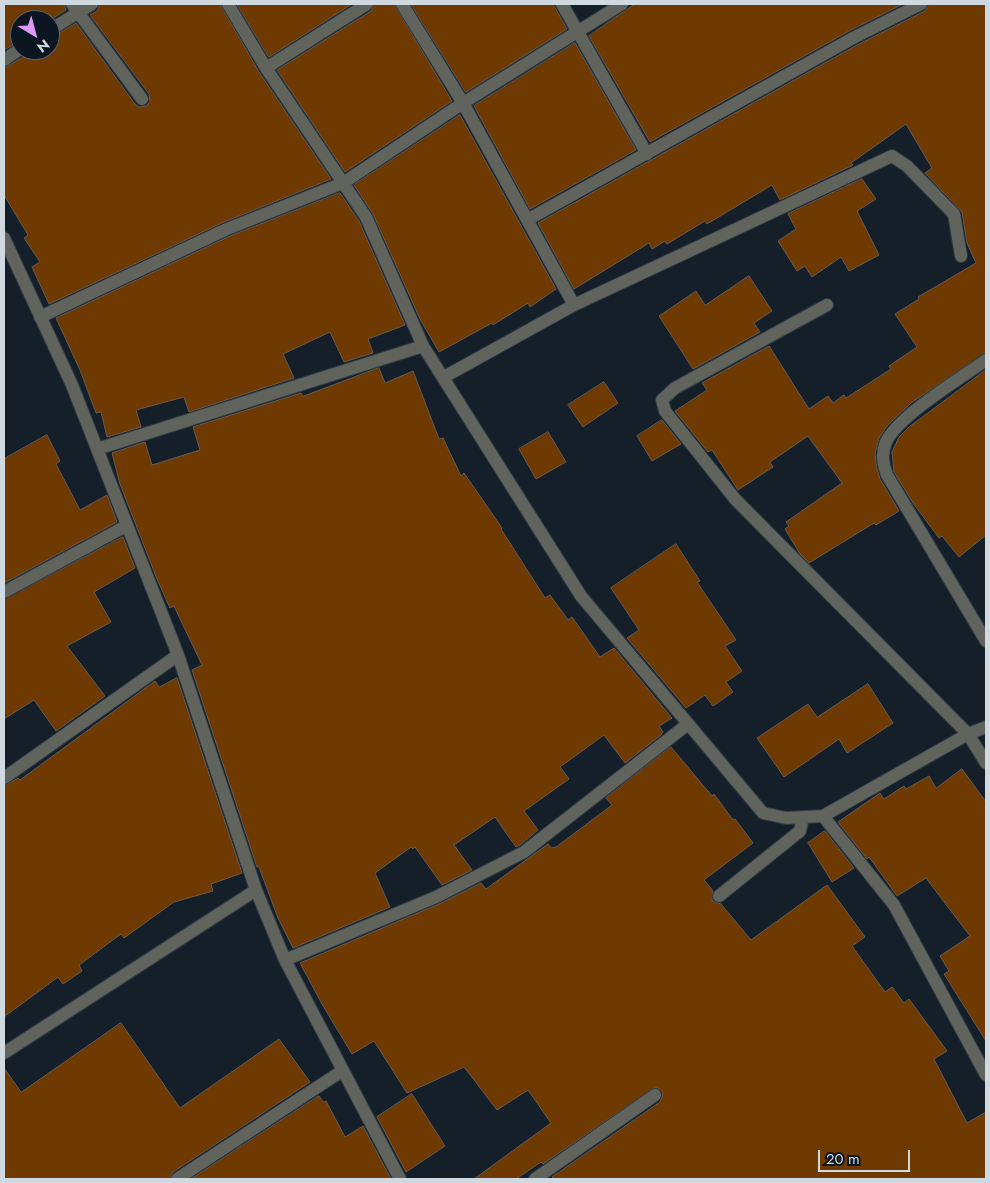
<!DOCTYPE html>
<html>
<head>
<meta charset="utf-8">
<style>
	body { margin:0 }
	#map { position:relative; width:990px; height:1183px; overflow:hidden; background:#141f29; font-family:Jost,sans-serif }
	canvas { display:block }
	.frame { position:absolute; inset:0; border:5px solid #d1d9e0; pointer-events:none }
	.north { position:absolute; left:10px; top:10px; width:50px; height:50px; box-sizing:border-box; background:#0b1620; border:1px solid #5a646d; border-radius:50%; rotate:143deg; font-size:14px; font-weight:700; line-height:20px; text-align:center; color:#d1d9e0 }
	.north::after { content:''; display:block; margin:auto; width:18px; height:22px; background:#dc99f5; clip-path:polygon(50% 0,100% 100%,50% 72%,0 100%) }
	.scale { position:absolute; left:818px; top:1150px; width:92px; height:22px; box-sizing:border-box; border:2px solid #d1d9e0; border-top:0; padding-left:6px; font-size:15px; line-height:18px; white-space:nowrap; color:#d1d9e0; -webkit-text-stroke:4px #0b1620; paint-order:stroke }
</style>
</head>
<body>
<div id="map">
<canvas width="990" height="1183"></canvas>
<div class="frame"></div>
<div class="north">N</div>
<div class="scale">20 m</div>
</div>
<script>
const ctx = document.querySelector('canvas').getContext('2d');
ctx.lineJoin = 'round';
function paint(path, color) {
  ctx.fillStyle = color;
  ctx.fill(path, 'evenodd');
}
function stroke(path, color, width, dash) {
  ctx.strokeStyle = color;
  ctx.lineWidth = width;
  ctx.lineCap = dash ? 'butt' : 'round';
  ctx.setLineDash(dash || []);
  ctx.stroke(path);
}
const building = new Path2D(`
	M 4,4 L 64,4 L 66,10 L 50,20 L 20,20 L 20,41 L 4,50 Z
	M 100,4 L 220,4 L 259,72 L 331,179 L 224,222 L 49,304 L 32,267 L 40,262 L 24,238 L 28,235 L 4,195 L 4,68 L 25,56 L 28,50 L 50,50 L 50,38 L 76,23 L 135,104 L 139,107 L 146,106 L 150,102 L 149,94 L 90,15 L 97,11 Z
	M 237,4 L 352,4 L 269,57 Z
	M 375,4 L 394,4 L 452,101 L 345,172 L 277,70 L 371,11 Z
	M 411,4 L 553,4 L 567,29 L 466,92 Z
	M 635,4 L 903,4 L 849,31 L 650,142 L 589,36 Z
	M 929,4 L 986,4 L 986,352 L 911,403 L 887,426 L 879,438 L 875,454 L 877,469 L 880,479 L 899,511 L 876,525 L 874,523 L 809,563 L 800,554 L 785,529 L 789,526 L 786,522 L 842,483 L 808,436 L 770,462 L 773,467 L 738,490 L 712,450 L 708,452 L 675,411 L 707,390 L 702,383 L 769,346 L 809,409 L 828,396 L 833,403 L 844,395 L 846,398 L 891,369 L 889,366 L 917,347 L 895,314 L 919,299 L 918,297 L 976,263 L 967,243 L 962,212 L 925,173 L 932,168 L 906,124 L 851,163 L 853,165 L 780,200 L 772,185 L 707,224 L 705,221 L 667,244 L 665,241 L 652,249 L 649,243 L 574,289 L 538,223 L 857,45 L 925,11 Z
	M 575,43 L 636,150 L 530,209 L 474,106 Z
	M 460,115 L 556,289 L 530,307 L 528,303 L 493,325 L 492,323 L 439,352 L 420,319 L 373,214 L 354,185 Z
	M 862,179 L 876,199 L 857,211 L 879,255 L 849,271 L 841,257 L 812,277 L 805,266 L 797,271 L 778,241 L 796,229 L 788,214 Z
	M 340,193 L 359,221 L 405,325 L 368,339 L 373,353 L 344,362 L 330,332 L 283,354 L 294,378 L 189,412 L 184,397 L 136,410 L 141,427 L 107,437 L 101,412 L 96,413 L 80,370 L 56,318 L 230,236 Z
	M 749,276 L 772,311 L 754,323 L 760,332 L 693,369 L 659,316 L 696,291 L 705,305 Z
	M 379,368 L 385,383 L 413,371 L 439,439 L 443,438 L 461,476 L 464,473 L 502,528 L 501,529 L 545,598 L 550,595 L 568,620 L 572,617 L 600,657 L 614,648 L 672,718 L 659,726 L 663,732 L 661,735 L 625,763 L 604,735 L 560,767 L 569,779 L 524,811 L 538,830 L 520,845 L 516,847 L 495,817 L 454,845 L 472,870 L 442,885 L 415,847 L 413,849 L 411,847 L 375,873 L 390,907 L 293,948 L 278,918 L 259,867 L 257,867 L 192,670 L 202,665 L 174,606 L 170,608 L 157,579 L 120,484 L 112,453 L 145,442 L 152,465 L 200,450 L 193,427 L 301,393 L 303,396 Z
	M 986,370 L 986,535 L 959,557 L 942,536 L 939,538 L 913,503 L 894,472 L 892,452 L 899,437 L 909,427 Z
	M 604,382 L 618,403 L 583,427 L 568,405 Z
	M 662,420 L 681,444 L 652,461 L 637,436 Z
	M 548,432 L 566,462 L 536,479 L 519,449 Z
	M 47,435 L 60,461 L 56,464 L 80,510 L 107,495 L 117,522 L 4,583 L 4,459 Z
	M 123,537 L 135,568 L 94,592 L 111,622 L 67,646 L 105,696 L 56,731 L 34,700 L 4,719 L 4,600 Z
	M 676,544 L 700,581 L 697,582 L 736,640 L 725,646 L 742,671 L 726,682 L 733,692 L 713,706 L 705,695 L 686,708 L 627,638 L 639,630 L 611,588 Z
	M 177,678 L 242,873 L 211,884 L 213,891 L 174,902 L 124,938 L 121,934 L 79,965 L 82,971 L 63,984 L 58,977 L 4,1017 L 4,786 L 18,778 L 20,780 L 155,681 L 159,687 Z
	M 868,684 L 893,723 L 847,753 L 839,739 L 784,777 L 757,738 L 808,704 L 817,717 Z
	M 671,747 L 712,796 L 714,794 L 733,820 L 735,819 L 753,843 L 704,880 L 713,891 L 712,901 L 721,904 L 751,940 L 827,885 L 865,937 L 852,946 L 885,992 L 892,987 L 904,1003 L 909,999 L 947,1051 L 934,1059 L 967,1123 L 986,1112 L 986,1179 L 554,1179 L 552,1177 L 660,1102 L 663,1094 L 661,1090 L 655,1087 L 543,1164 L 541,1162 L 516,1179 L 474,1179 L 551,1123 L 528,1090 L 497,1110 L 464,1067 L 407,1093 L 374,1041 L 352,1054 L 322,1004 L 300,963 L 439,904 L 481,883 L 486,889 L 548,844 L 551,848 L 556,847 L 612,805 L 606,798 Z
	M 962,769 L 986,802 L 986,1041 L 944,974 L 949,971 L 940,956 L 970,936 L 926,878 L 897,896 L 869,857 L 867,859 L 838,822 L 880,793 L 884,799 L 904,786 L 906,789 L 929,776 L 936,788 Z
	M 825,831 L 854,868 L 832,882 L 808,843 Z
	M 121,1023 L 180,1108 L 279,1039 L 310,1082 L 173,1172 L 169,1179 L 4,1179 L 4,1068 L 21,1092 Z
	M 412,1094 L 445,1146 L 406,1172 L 377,1117 Z
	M 319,1096 L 324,1102 L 326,1101 L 345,1137 L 363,1126 L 391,1179 L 191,1179 Z`);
paint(building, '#6f3902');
stroke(building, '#695b50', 1);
const minor = new Path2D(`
	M 72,4 L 142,99
	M 228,4 L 266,68 L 366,217 L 423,346 L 581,596 L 763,813 L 786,818 L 823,816 L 968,734 L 986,727
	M 402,4 L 463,103 L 574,305
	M 562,4 L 647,154
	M 50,30 L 92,4
	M 4,60 L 20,49
	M 266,68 L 367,4
	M 529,219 L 853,38 L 921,4
	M 4,238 L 72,385 L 178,655 L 256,890 L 285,960 L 400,1179
	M 827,305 L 675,388 L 662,400 L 665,411 L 735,499 L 968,734 L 986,763
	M 40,317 L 227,229 L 343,183 L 463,103 L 622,4
	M 986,360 C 961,378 898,416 886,442 C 881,454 883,464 887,475 L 986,641
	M 444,377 L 574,305 L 892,156 L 907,166 L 954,214 L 961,256
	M 97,449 L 423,346
	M 4,592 L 126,526
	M 4,778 L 178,655
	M 823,816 L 894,905 L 986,1075
	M 719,896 L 800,831 L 803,817
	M 285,960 L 436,897 L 524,852 L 688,724
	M 4,1053 L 256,890
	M 177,1179 L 342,1071
	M 535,1179 L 655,1095`);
stroke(minor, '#2e3943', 14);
stroke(minor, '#60645d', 12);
</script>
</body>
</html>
